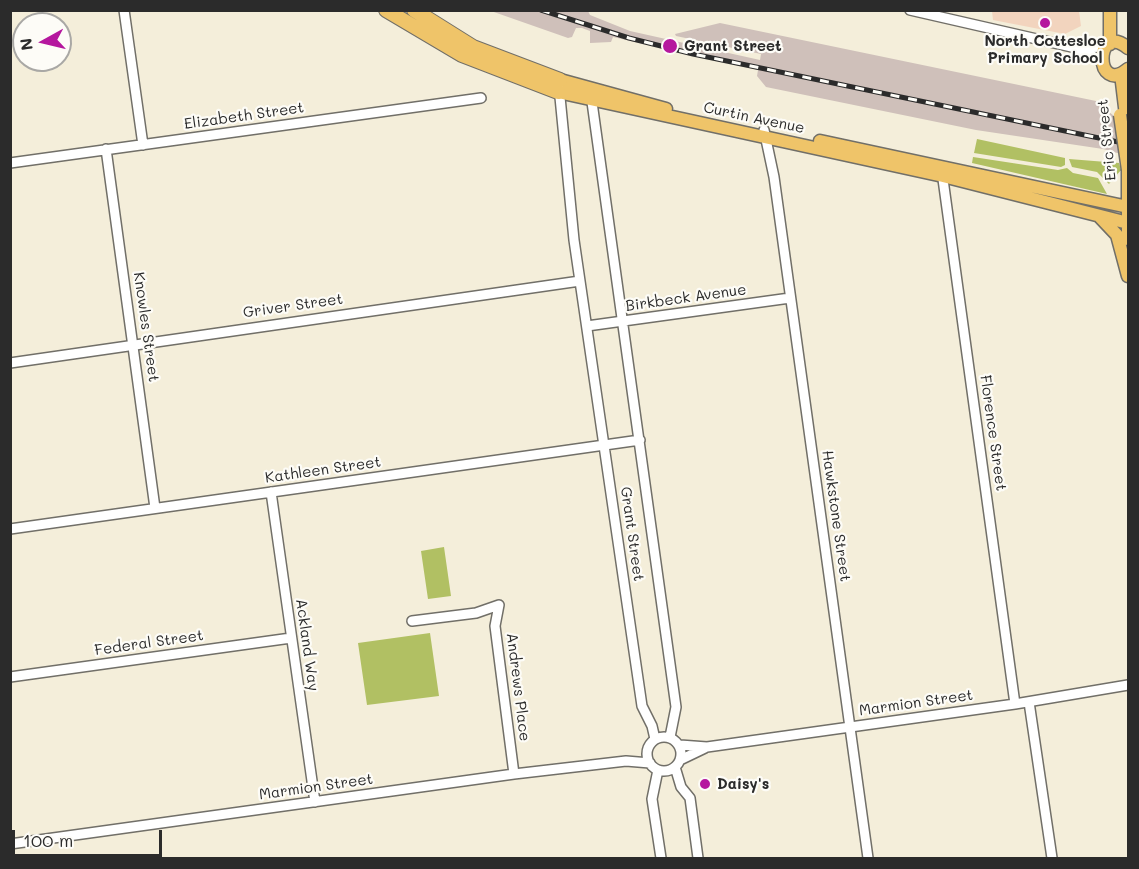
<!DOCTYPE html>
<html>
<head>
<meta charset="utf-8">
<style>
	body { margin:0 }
	#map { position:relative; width:1139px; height:869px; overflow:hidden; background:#f4eeda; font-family:Mali,sans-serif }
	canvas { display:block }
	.frame { position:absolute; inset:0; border:12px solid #2b2b2b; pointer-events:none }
	.north { position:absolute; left:12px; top:12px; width:60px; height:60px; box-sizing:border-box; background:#fdfcf7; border:2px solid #a9a8a5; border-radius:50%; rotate:262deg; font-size:16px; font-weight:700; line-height:24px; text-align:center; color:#2b2b2b }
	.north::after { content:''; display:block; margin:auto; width:21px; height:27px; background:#b5179e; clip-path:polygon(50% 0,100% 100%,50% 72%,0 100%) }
	.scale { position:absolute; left:12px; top:830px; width:150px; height:27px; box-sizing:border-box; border:3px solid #2b2b2b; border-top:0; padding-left:8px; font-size:18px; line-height:21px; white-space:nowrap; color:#2b2b2b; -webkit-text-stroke:4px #fdfcf7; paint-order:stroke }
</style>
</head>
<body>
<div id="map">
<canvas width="1139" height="869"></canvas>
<div class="frame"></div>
<div class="north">N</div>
<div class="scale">100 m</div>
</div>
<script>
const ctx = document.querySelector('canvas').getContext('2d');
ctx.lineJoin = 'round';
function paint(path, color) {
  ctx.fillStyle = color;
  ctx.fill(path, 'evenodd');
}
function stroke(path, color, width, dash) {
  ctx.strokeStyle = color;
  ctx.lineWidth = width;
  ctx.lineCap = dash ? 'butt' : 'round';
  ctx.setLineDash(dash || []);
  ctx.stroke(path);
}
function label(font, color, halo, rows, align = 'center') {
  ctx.font = font + ' Mali,sans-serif';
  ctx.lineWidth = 4.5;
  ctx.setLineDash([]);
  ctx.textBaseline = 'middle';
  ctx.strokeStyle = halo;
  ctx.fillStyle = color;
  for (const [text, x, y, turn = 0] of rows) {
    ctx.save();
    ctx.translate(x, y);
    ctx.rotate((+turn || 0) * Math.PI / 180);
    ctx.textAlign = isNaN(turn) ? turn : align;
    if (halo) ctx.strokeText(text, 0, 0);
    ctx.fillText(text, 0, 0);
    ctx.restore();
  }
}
paint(new Path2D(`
	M 992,11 L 1079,11 L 1081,26 L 1065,34 L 993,20 Z`), '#f2d4be');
paint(new Path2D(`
	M 491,11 L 588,11 L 590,15 L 630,31 L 760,60 L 761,54 L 676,36 L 675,34 L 720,23 L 1096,101 L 1114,116 L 1128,114 L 1128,156 L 1103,149 L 976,130 L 766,87 L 757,76 L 758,70 L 613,37 L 611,42 L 590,43 L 590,31 L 582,28 L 576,28 L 572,37 L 568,38 Z`), '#cfc0ba');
paint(new Path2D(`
	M 977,139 L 1065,158 L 1065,165 L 1061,167 L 974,153 Z
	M 973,157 L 1058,170 L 1067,168 L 1073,173 L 1098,178 L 1107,194 L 972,163 Z
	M 1069,159 L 1119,163 L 1121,170 L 1109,184 L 1097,172 L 1072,167 Z
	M 444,547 L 451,596 L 428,599 L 421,551 Z
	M 430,633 L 439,696 L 367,705 L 358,643 Z`), '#b1c063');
const minor = new Path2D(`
	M 124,10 L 143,145
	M 910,10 L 1076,48 L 1101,60
	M 1079,48 L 1106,47
	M 559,87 L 574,240 L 642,706 L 652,726 L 655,739
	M 591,95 L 676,707 L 670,737
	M 764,130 L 774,177 L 868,858
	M 106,149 L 155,508
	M 10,163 L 481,98
	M 942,172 L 1015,704
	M 587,326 L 790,298
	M 10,363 L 580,281
	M 271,492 L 315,802
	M 10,529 L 640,440
	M 412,621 L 476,613 L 499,605 L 495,626 L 514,774
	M 10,677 L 291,638
	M 1029,702 L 1052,858
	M647 754a17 17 0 1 1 34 0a17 17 0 1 1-34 0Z
	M 680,745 L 707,747 L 1015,704 L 1128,685
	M 680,760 L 705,748
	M 675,767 L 681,787 L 690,798 L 698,858
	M 658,770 L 652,799 L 661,858
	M 10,844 L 514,774 L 626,761 L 650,763`);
const major = new Path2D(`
	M 1110,10 L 1110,44
	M 1128,48 C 1094,20 1094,97 1128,69
	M 1121,74 L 1128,132
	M 560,80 L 666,109
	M 558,92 L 943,176 L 1128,223
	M 820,141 L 1128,207
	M 1128,170 L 1128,239
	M 1100,217 L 1117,235 L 1128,276`);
const highway = new Path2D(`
	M 386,10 L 462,55 L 558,92
	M 414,10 L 473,47 L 560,80`);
stroke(minor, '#716f68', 12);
stroke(major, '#716f68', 15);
stroke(highway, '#716f68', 16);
stroke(minor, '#fff', 9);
stroke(major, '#efc469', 12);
stroke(highway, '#efc469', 14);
const rail = new Path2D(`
	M 541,10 L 629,38 L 693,54 L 1128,144`);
stroke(rail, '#2b2b2b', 5);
stroke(rail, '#fdfcf7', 3, [9]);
const majorBridge = new Path2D(`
	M 1120,115 L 1128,170`);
stroke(majorBridge, '#716f68', 15, []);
stroke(majorBridge, '#efc469', 12);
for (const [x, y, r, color] of [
	[1045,23,6,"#b5179e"],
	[670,46,8,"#b5179e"],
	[705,784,6,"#b5179e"]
]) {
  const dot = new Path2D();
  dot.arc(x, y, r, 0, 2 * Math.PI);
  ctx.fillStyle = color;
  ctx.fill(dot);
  stroke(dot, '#fdfcf7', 2);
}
label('bold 15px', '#2b2b2b', '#fdfcf7', [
	["North Cottesloe",1045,41,"center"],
	["Primary School",1045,58,"center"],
	["Grant Street",684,46],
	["Daisy's",717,784]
], 'left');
label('15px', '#2b2b2b', '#fdfcf7', [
	["Elizabeth Street",244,116,-8],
	["Curtin Avenue",754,118,12],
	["Eric Street",1107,140,-96],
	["Birkbeck Avenue",686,298,-8],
	["Griver Street",293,306,-8],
	["Knowles Street",146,327,82],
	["Florence Street",993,433,82],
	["Kathleen Street",323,470,-8],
	["Hawkstone Street",836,516,82],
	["Grant Street",632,534,82],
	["Federal Street",149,643,-8],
	["Ackland Way",307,645,82],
	["Andrews Place",518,687,83],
	["Marmion Street",916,703,-8],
	["Marmion Street",316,787,-8]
]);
</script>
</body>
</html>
